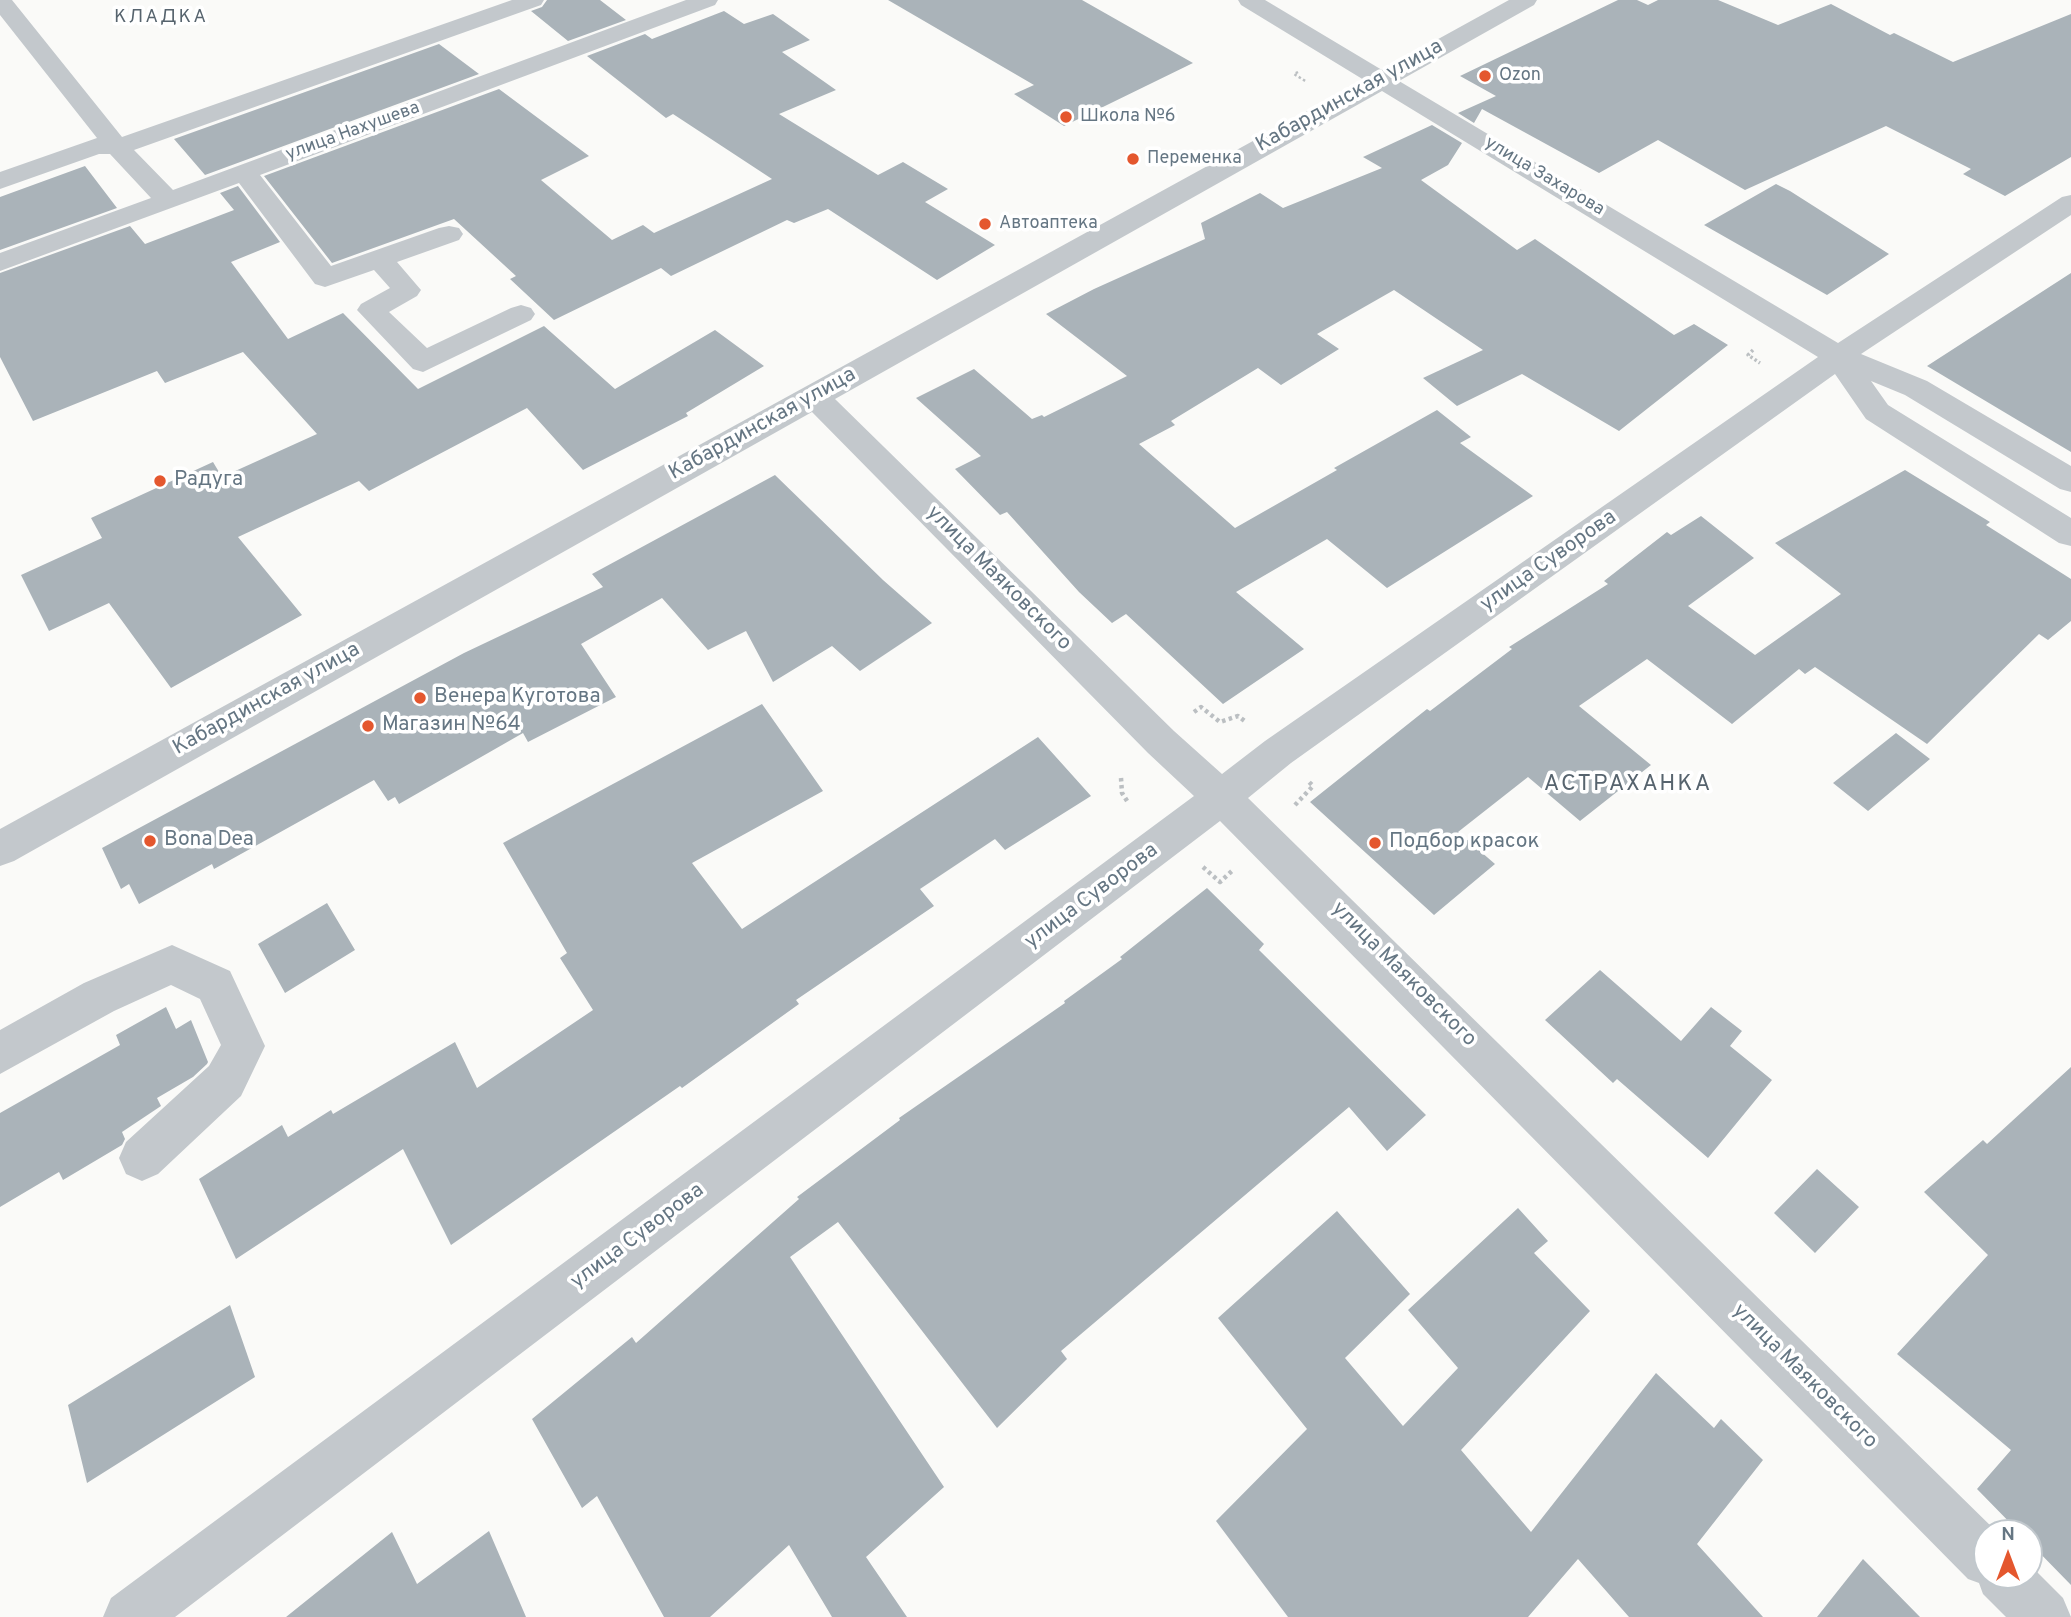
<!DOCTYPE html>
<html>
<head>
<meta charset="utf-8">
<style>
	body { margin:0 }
	#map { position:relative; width:2071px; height:1617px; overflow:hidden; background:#fafaf8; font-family:Overpass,sans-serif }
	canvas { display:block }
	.north { position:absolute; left:1973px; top:1519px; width:70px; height:70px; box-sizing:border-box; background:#fff; border:2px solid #c1c8cd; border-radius:50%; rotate:0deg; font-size:19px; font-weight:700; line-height:28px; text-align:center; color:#657683 }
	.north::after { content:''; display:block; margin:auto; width:24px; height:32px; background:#e4572e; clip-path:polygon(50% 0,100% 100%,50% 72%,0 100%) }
</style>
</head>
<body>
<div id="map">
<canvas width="2071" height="1617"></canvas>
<div class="north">N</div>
</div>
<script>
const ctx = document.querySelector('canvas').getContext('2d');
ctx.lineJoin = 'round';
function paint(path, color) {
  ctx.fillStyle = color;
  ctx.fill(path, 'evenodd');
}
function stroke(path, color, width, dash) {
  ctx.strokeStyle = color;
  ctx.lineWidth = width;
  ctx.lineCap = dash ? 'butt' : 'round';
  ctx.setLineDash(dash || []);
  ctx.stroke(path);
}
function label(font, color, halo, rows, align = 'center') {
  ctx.font = font + ' Overpass,sans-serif';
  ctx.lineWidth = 7;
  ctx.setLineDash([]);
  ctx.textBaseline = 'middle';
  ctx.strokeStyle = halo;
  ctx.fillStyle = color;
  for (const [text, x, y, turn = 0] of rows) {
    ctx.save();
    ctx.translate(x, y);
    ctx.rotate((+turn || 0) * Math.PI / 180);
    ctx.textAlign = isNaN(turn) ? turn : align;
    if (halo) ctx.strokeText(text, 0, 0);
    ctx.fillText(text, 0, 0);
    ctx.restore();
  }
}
paint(new Path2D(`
	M 547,0 L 600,0 L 626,20 L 568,41 L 531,11 L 542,7 Z
	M 888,0 L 1082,0 L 1193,63 L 1064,126 L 1014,94 L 1034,85 Z
	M 1618,0 L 1637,0 L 1648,5 L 1658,0 L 1718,0 L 1778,25 L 1831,4 L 1890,35 L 1894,33 L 1953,62 L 2071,14 L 2071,157 L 2005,196 L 1963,174 L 1971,169 L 1886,126 L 1745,190 L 1658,140 L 1599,173 L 1482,109 L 1474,123 L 1458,113 L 1496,96 L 1460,76 Z
	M 724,11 L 744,24 L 773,14 L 810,40 L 782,52 L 836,90 L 779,114 L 878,175 L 903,162 L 948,189 L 925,202 L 995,245 L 937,280 L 828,209 L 794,223 L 787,220 L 671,276 L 661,268 L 554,320 L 510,279 L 516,276 L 454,219 L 332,263 L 264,176 L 499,89 L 589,156 L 541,180 L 612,240 L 643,225 L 654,233 L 772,179 L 673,114 L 666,118 L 587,56 L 645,34 L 652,39 Z
	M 439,44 L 479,74 L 205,175 L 174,139 Z
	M 1432,125 L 1462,143 L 1448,165 L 1421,180 L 1517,250 L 1535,239 L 1674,335 L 1694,324 L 1728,345 L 1619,431 L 1522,374 L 1457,406 L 1423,378 L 1483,350 L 1394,290 L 1317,334 L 1339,349 L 1281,385 L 1258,368 L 1171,421 L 1175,425 L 1139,444 L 1235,528 L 1337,470 L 1334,468 L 1437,410 L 1471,437 L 1460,443 L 1533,496 L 1387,588 L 1327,539 L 1236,592 L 1304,649 L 1223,704 L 1126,614 L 1112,623 L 1079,592 L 1007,512 L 1000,515 L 955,469 L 981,456 L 916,398 L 974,369 L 1032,419 L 1042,415 L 1044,417 L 1127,376 L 1046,314 L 1094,289 L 1205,239 L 1201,223 L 1260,193 L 1283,208 L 1382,168 L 1363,157 Z
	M 85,166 L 117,208 L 0,250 L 0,197 Z
	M 1776,184 L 1790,191 L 1889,254 L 1827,295 L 1704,225 Z
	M 238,186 L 280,242 L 231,262 L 288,339 L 343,313 L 418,389 L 544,326 L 615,389 L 715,330 L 764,366 L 686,413 L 688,416 L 583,470 L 527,408 L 369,491 L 359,481 L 238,537 L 302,615 L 171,688 L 109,603 L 49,631 L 21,575 L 102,538 L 91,518 L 213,462 L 222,477 L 317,434 L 243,352 L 165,383 L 157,371 L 33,421 L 0,357 L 0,273 L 130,226 L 145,244 L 234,210 L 220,193 Z
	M 2071,273 L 2071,452 L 1927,366 Z
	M 1905,470 L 1990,522 L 1986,525 L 2071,579 L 2071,621 L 2048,640 L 2039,634 L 1927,744 L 1815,667 L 1805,674 L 1799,669 L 1732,724 L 1647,659 L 1579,706 L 1651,765 L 1580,821 L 1528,777 L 1458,832 L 1495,864 L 1434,915 L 1310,802 L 1427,709 L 1430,711 L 1512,649 L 1509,647 L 1608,584 L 1604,581 L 1667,532 L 1671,535 L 1701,516 L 1754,558 L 1688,606 L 1755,655 L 1841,594 L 1775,543 Z
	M 775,475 L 883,580 L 932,623 L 860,671 L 832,646 L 773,682 L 746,631 L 708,650 L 662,598 L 581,644 L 616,697 L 528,742 L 523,733 L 399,804 L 395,797 L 388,801 L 374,780 L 214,869 L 212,864 L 139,904 L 129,884 L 121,889 L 102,848 L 464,653 L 603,587 L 592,574 Z
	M 762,704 L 823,791 L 692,863 L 742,929 L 1038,737 L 1091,796 L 1005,850 L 995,839 L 920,889 L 934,906 L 796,1000 L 799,1004 L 682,1088 L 680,1086 L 451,1245 L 403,1149 L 236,1259 L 199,1179 L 282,1125 L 288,1137 L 331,1110 L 333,1114 L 455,1042 L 477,1088 L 593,1010 L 560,958 L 567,953 L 503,843 Z
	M 1896,733 L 1930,759 L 1868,811 L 1833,783 Z
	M 1207,888 L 1264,944 L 1259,950 L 1426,1115 L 1387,1151 L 1349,1107 L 1061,1351 L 1067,1359 L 997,1428 L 838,1222 L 790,1257 L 944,1487 L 866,1557 L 907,1617 L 832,1617 L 789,1545 L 710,1617 L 664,1617 L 597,1496 L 582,1508 L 532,1419 L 632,1337 L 636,1343 L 799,1199 L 797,1197 L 900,1120 L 899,1118 L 1065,1003 L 1064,1001 L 1122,959 L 1120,957 Z
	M 327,903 L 355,950 L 285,993 L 258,944 Z
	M 1600,970 L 1681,1041 L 1711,1007 L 1742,1031 L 1730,1046 L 1772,1080 L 1708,1158 L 1617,1079 L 1613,1083 L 1545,1020 Z
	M 166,1007 L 176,1029 L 191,1020 L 208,1062 L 207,1064 L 193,1077 L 157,1098 L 161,1106 L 122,1132 L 125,1139 L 122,1145 L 63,1180 L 59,1172 L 0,1207 L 0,1113 L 120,1045 L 116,1035 Z
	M 2071,1067 L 2071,1585 L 2029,1542 L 2029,1533 L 2020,1533 L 1977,1489 L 2011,1450 L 1897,1354 L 1988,1255 L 1924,1192 L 1983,1140 L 1987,1144 Z
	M 1817,1169 L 1859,1207 L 1815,1253 L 1774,1213 Z
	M 1518,1208 L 1548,1241 L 1534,1253 L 1590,1311 L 1461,1450 L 1531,1532 L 1656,1373 L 1714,1428 L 1721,1419 L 1763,1460 L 1697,1544 L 1763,1617 L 1629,1617 L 1578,1559 L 1528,1617 L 1288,1617 L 1216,1521 L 1307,1429 L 1218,1318 L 1337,1211 L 1410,1294 L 1345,1358 L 1403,1426 L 1458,1368 L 1408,1310 Z
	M 230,1305 L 255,1377 L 87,1483 L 68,1405 Z
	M 489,1531 L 526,1617 L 286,1617 L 392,1532 L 417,1584 Z
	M 1863,1559 L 1920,1617 L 1817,1617 Z`), '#aab3b9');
stroke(new Path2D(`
	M 1298,72 L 1294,74 L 1307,82`), '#bbbfc2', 2.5, [2.5, 2.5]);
stroke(new Path2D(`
	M 1753,350 L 1748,355 L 1760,363`), '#bbbfc2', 3.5, [2.5, 2.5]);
stroke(new Path2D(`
	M 1194,712 L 1201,707 L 1220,722 L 1238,716 L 1246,722
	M 1121,778 L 1122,793 L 1129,804
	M 1295,805 L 1313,786 L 1309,782
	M 1203,867 L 1220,882 L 1233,870`), '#bbbfc2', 4.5, [3.5, 3.5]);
paint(new Path2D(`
	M 0,0 L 12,0 L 122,137 L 512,0 L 544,0 L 541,5 L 134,150 L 173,190 L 686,0 L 718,0 L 715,5 L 260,175 L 331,266 L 439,228 L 449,226 L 459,228 L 463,234 L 459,240 L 397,262 L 421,290 L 417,296 L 389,312 L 427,348 L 511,308 L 521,305 L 531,308 L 535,314 L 531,320 L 423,372 L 413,369 L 357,310 L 361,304 L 390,288 L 374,270 L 325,287 L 315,284 L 239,183 L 0,271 L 0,253 L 151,198 L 110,154 L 99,154 L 0,189 L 0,172 L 97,138 L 0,15 Z
	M 1238,0 L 1265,0 L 1382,70 L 1509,0 L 1537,0 L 1534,5 L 1399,81 L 1838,343 L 2062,197 L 2071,195 L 2071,215 L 1861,354 L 1927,381 L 2071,466 L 2071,492 L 2060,489 L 1905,395 L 1871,381 L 1888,405 L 2071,518 L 2071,546 L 2059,543 L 1866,419 L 1835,374 L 1291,763 L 1248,798 L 1998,1533 L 1987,1533 L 1987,1575 L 2029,1575 L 2029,1564 L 2063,1598 L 2071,1617 L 2006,1617 L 1983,1594 L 1979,1583 L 1968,1579 L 1220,821 L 175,1617 L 103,1617 L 111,1598 L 1194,796 L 1148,753 L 812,412 L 14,861 L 0,866 L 0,829 L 1364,80 L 1241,5 ZM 1382,91 L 1818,357 L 1265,741 L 1222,774 L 1174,731 L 835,399 Z
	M 172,945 L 230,971 L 265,1046 L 241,1096 L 158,1174 L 142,1181 L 126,1174 L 119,1158 L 126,1142 L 209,1066 L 221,1045 L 200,999 L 171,985 L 114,1011 L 0,1074 L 0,1030 L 84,983 Z`), '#c3c8cc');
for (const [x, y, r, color] of [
	[1485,76,7,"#e4572e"],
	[1066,117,7,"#e4572e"],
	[1133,159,7,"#e4572e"],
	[985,224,7,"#e4572e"],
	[160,481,7,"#e4572e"],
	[420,698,7,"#e4572e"],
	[368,726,7,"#e4572e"],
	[150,841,7,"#e4572e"],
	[1375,843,7,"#e4572e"]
]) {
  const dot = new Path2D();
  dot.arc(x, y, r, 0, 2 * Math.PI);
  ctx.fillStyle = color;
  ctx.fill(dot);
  stroke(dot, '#fff', 2.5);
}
label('18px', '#657683', '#fff', [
	["Ozon",1499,76],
	["Школа №6",1080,117],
	["Переменка",1147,159],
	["Автоаптека",999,224]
], 'left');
label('18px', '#657683', '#fff', [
	["улица Нахушева",353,132,-20],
	["улица Захарова",1544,177,31]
]);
ctx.letterSpacing = '2px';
label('19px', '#57646e', '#fff', [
	["КЛАДКА",161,18]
]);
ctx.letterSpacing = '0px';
label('21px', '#657683', '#fff', [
	["Кабардинская улица",1350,97,-29],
	["Кабардинская улица",763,425,-29],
	["улица Суворова",1549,562,-35],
	["улица Маяковского",998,579,45],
	["Кабардинская улица",267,700,-29],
	["улица Суворова",1092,897,-37],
	["улица Маяковского",1403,975,45],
	["улица Суворова",638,1237,-37],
	["улица Маяковского",1804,1377,45]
]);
label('21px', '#657683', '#fff', [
	["Радуга",174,481],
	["Венера Куготова",434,698],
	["Магазин №64",382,726],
	["Bona Dea",164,841],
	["Подбор красок",1389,843]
], 'left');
ctx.letterSpacing = '2px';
label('23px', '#57646e', '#fff', [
	["АСТРАХАНКА",1628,785]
]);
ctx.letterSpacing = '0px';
</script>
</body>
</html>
